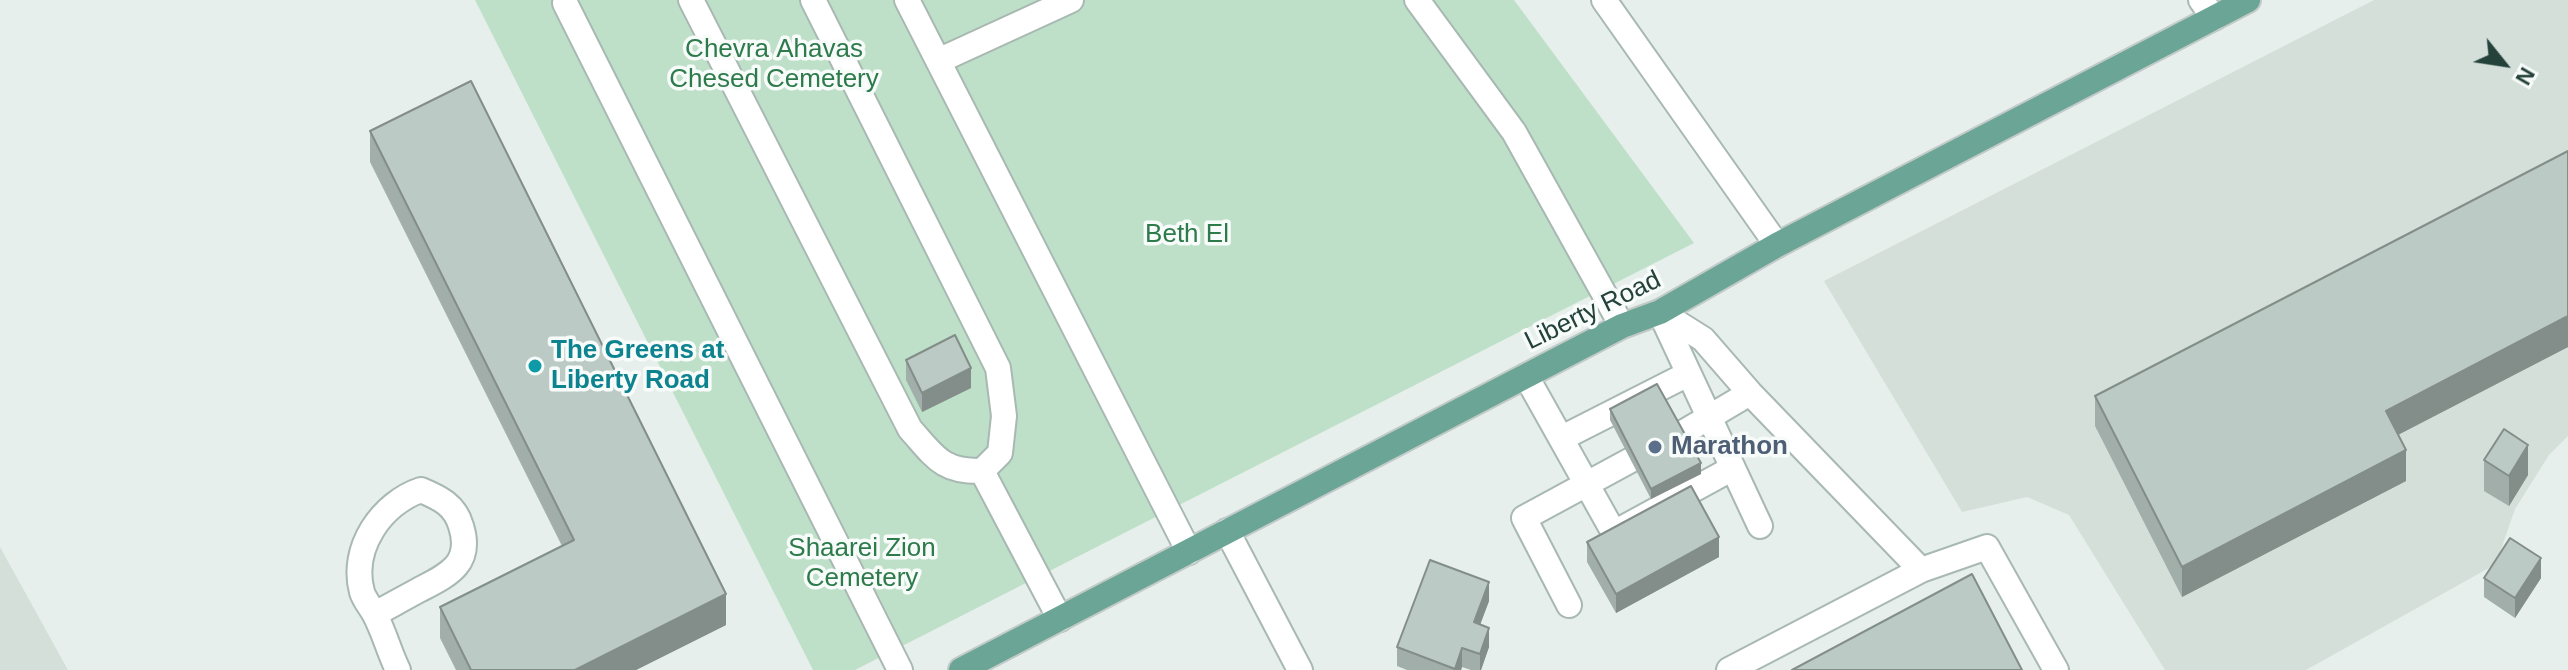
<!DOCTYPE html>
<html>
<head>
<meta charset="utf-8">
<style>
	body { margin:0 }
	#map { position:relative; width:2568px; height:670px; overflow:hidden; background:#e6efeb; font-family:Helvetica,sans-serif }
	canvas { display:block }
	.north { position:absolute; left:2464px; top:24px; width:80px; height:80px; -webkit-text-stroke:6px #f7fbf9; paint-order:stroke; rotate:120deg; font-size:22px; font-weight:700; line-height:32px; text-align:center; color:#24423a }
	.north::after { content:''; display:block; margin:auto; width:28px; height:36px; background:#24423a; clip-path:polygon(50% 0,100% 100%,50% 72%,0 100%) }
</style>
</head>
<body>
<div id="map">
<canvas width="2568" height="670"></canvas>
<div class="north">N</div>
</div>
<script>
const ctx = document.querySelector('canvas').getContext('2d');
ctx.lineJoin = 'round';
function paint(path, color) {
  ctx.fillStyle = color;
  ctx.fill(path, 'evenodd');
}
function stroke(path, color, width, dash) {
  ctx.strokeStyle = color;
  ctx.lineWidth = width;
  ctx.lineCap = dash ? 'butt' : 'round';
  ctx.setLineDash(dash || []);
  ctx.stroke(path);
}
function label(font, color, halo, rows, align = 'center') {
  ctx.font = font + ' Helvetica,sans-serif';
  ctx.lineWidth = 7;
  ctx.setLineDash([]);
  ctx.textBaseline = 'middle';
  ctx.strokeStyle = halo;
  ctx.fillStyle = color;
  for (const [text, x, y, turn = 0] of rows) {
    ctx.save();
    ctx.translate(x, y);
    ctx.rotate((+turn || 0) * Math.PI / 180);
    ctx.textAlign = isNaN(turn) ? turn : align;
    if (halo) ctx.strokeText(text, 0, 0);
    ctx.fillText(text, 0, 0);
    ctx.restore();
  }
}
paint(new Path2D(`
	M 2374,0 L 2568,0 L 2568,436 L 2549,455 L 2515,509 L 2496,564 L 2306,670 L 2165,670 L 2069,515 L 2027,497 L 1962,512 L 1824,281 Z
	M 0,547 L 68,670 L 0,670 Z`), '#d4dfda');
paint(new Path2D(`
	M 475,0 L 1514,0 L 1694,243 L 855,670 L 813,670 Z`), '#bfe0c8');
const minor = new Path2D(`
	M 691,0 L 910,429 C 935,457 942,472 982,471 L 1000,453 L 1004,416 L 998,368 L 813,0
	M 907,0 L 1189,552
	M 1417,0 L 1514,132 L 1622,326
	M 1604,0 L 1777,245
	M 2201,0 L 2214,18
	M 565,3 L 900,670
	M 938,61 L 1071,0
	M 1660,312 L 1703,339 L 1750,393 L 1921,570 L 1987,547 L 2056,670
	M 1660,312 L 1760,526
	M 1526,376 L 1614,533 L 1733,468
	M 1679,435 L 1750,393
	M 1562,438 L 1688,374
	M 982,471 L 1060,619
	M 1227,531 L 1300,670
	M 1569,605 L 1524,518 L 1631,460
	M 375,614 C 390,606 404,598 419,590 C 448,575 473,564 461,526 C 455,505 440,498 421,490 C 382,503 350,548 362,592 C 364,599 370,606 374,613 C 384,631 389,652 398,670
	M 1729,670 L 1921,570`);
const major = new Path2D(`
	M 961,670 L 1622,326 L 1660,312 L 1777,245 L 2248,0`);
stroke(minor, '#a8b8b2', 28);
stroke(major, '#c2cac8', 28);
stroke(minor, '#fff', 24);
stroke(major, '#6aa596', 24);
paint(new Path2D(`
	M 370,131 L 726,625 L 636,670 L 456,670 L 440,638 L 440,607 L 562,546 L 370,162 Z
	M 2568,151 L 2568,347 L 2398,435 L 2406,481 L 2182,597 L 2095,426 L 2095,396 Z
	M 906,360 L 971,388 L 922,412 L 906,380 Z
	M 1610,409 L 1701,474 L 1651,499 L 1610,420 Z
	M 2484,460 L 2528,475 L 2509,506 L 2484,491 Z
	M 1587,542 L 1719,557 L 1616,613 L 1587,562 Z
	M 2484,578 L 2541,578 L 2515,618 L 2484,597 Z
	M 1489,601 L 1480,624 L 1489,647 L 1481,670 L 1471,670 L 1462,667 L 1461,670 L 1407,670 L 1397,666 L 1397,647 Z`), '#a1aea9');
paint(new Path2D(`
	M 2568,316 L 2568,347 L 2386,441 L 2386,411 Z
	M 971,368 L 971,388 L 922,412 L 922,393 Z
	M 2528,445 L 2528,475 L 2509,506 L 2509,476 Z
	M 2406,450 L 2406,481 L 2182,597 L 2182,567 Z
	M 1701,463 L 1701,474 L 1651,499 L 1651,489 Z
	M 1719,537 L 1719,557 L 1616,613 L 1616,594 Z
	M 2541,558 L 2541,578 L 2515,618 L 2515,598 Z
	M 1489,582 L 1489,601 L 1474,641 L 1474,622 Z
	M 726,594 L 726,625 L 636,670 L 575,670 Z
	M 1489,628 L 1489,647 L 1481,670 L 1480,670 L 1480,654 Z
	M 1462,648 L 1462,667 L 1461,670 L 1455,670 Z`), '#838d89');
const building = new Path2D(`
	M 471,81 L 726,594 L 575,670 L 471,670 L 440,607 L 574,540 L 370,131 Z
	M 2568,151 L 2568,316 L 2386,411 L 2406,450 L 2182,567 L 2095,396 Z
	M 955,335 L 971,368 L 922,393 L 906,360 Z
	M 1657,384 L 1701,463 L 1651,489 L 1610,409 Z
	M 2504,429 L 2528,445 L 2509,476 L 2484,460 Z
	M 1691,486 L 1719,537 L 1616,594 L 1587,542 Z
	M 2510,538 L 2541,558 L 2515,598 L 2484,578 Z
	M 1430,560 L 1489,582 L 1474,622 L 1489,628 L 1480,654 L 1462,648 L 1455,669 L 1397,647 Z
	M 1972,574 L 2022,670 L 1792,670 Z`);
paint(building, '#bbcac4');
stroke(building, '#838d89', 2);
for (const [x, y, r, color] of [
	[535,366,8,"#0f9aa8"],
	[1655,447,8,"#5c6f8a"]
]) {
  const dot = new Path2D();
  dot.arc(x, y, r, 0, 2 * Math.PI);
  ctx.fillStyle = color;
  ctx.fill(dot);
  stroke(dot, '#f7fbf9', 3);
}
label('26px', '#2d7a4b', '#f7fbf9', [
	["Chevra Ahavas",774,50],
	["Chesed Cemetery",774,80],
	["Beth El",1187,235],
	["Shaarei Zion",862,549],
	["Cemetery",862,579]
]);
label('26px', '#24423a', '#f7fbf9', [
	["Liberty Road",1593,311,-26]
]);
label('bold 26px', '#0d838f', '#f7fbf9', [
	["The Greens at",551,351],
	["Liberty Road",551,381]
], 'left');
label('bold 26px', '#4e5e75', '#f7fbf9', [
	["Marathon",1671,447]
], 'left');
</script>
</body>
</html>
